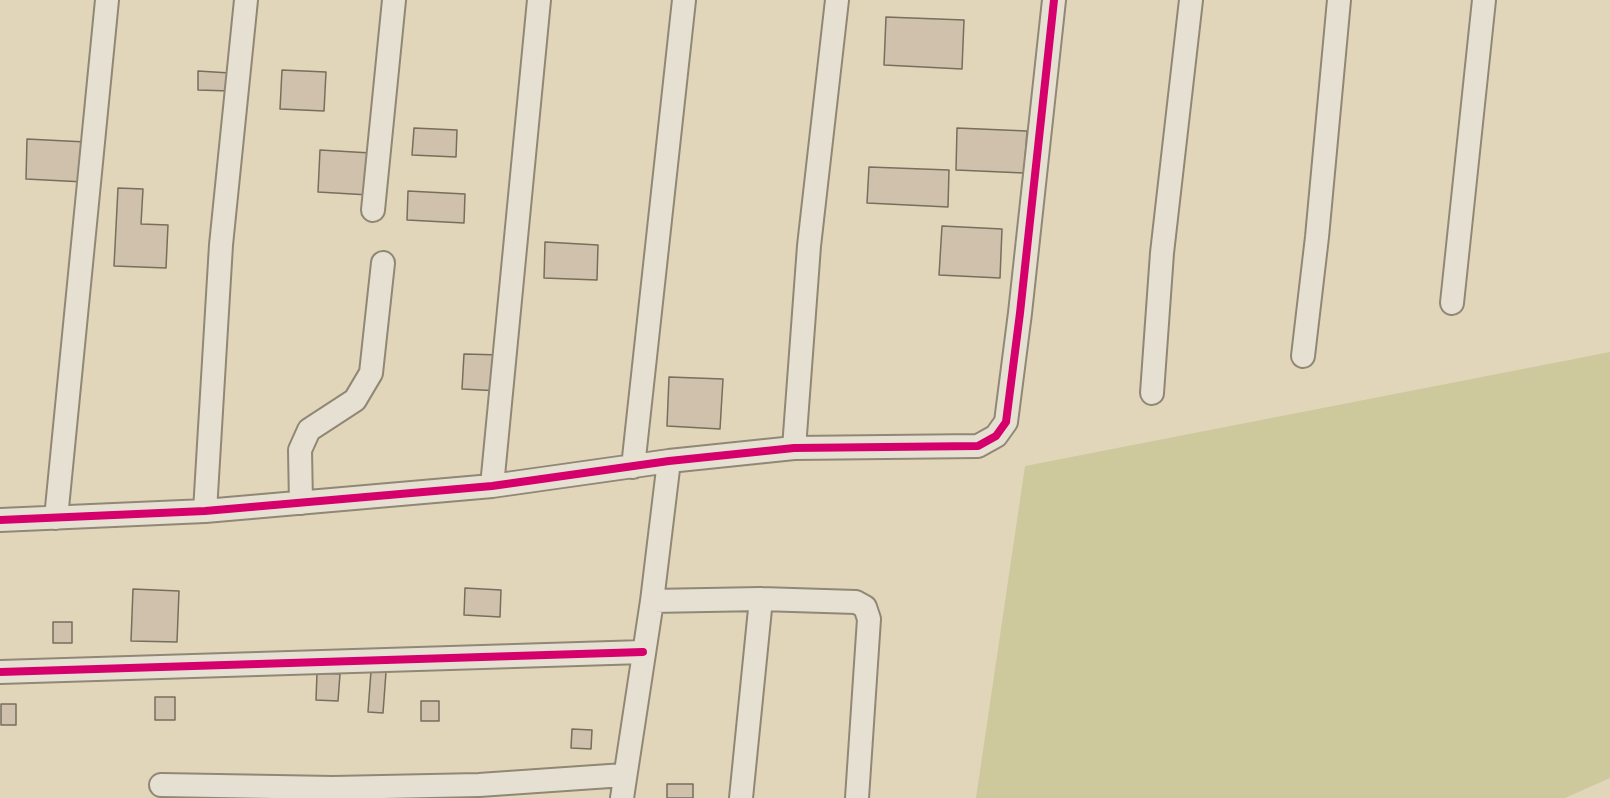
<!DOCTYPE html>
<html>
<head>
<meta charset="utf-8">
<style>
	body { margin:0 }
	canvas { display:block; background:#e1d6ba }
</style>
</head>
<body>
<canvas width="1610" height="798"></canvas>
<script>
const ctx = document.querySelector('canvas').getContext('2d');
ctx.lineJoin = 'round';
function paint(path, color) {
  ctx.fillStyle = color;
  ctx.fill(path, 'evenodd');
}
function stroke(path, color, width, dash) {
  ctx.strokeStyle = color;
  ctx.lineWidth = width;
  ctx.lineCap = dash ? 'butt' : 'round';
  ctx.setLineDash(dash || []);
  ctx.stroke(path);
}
paint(new Path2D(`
	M 1610,352 L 1610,778 L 1565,798 L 976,798 L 1025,466 Z`), '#cdc99d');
const building = new Path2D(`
	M 886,17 L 964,20 L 962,69 L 884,65 Z
	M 282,70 L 326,72 L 324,111 L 280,109 Z
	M 198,71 L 230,73 L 230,91 L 198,90 Z
	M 414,128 L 457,130 L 456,157 L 412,155 Z
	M 957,128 L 1027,131 L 1024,173 L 956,170 Z
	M 27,139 L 86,142 L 84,182 L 26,179 Z
	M 320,150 L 371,153 L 369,195 L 318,192 Z
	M 869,167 L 949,170 L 948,207 L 867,203 Z
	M 118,188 L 143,189 L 141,224 L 168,225 L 166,268 L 114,266 Z
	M 408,191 L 465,194 L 464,223 L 407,220 Z
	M 942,226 L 1002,229 L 1000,278 L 939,275 Z
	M 545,242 L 598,245 L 597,280 L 544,278 Z
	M 464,354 L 502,355 L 500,391 L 462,389 Z
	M 669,377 L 723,379 L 720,429 L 667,426 Z
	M 465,588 L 501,590 L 500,617 L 464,615 Z
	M 133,589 L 179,591 L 177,642 L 131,641 Z
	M 53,622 L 72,622 L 72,643 L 53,643 Z
	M 371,671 L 386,672 L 383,713 L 368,712 Z
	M 317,673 L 340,674 L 338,701 L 316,700 Z
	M 155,697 L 175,697 L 175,720 L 155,720 Z
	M 421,701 L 439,701 L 439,721 L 421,721 Z
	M 1,704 L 16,704 L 16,725 L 1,725 Z
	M 572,729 L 592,730 L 591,749 L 571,748 Z
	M 667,784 L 693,784 L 693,798 L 667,798 Z`);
paint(building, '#cfc1ac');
stroke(building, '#776e5d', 1.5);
const street = new Path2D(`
	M 373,210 L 394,0
	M 1452,303 L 1484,0
	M 1303,356 L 1317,237 L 1339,0
	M 1152,393 L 1162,253 L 1191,0
	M 794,448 L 809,246 L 837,0
	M 633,467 L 684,0
	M 492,486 L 539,0
	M 301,503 L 300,450 L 309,430 L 355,400 L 371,373 L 383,263
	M 205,511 L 221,245 L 246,0
	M 56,518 L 107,0
	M 0,520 L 205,511 L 492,486 L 669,461 L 794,448 L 978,446 L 996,436 L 1006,422 L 1020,313 L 1054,0
	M 652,601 L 761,599 L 856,602 L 865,607 L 869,619 L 857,798
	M 0,672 L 643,652
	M 161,785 L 333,788 L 479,785 L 624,775
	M 622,798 L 652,601 L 669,461
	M 741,798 L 761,599`);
stroke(street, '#918775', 26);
stroke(street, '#e6e0d3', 22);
stroke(new Path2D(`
	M 0,520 L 205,511 L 492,486 L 669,461 L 794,448 L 978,446 L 996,436 L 1006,422 L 1020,313 L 1054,0
	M 0,672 L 643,652`), '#d6006c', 8);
</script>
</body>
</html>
